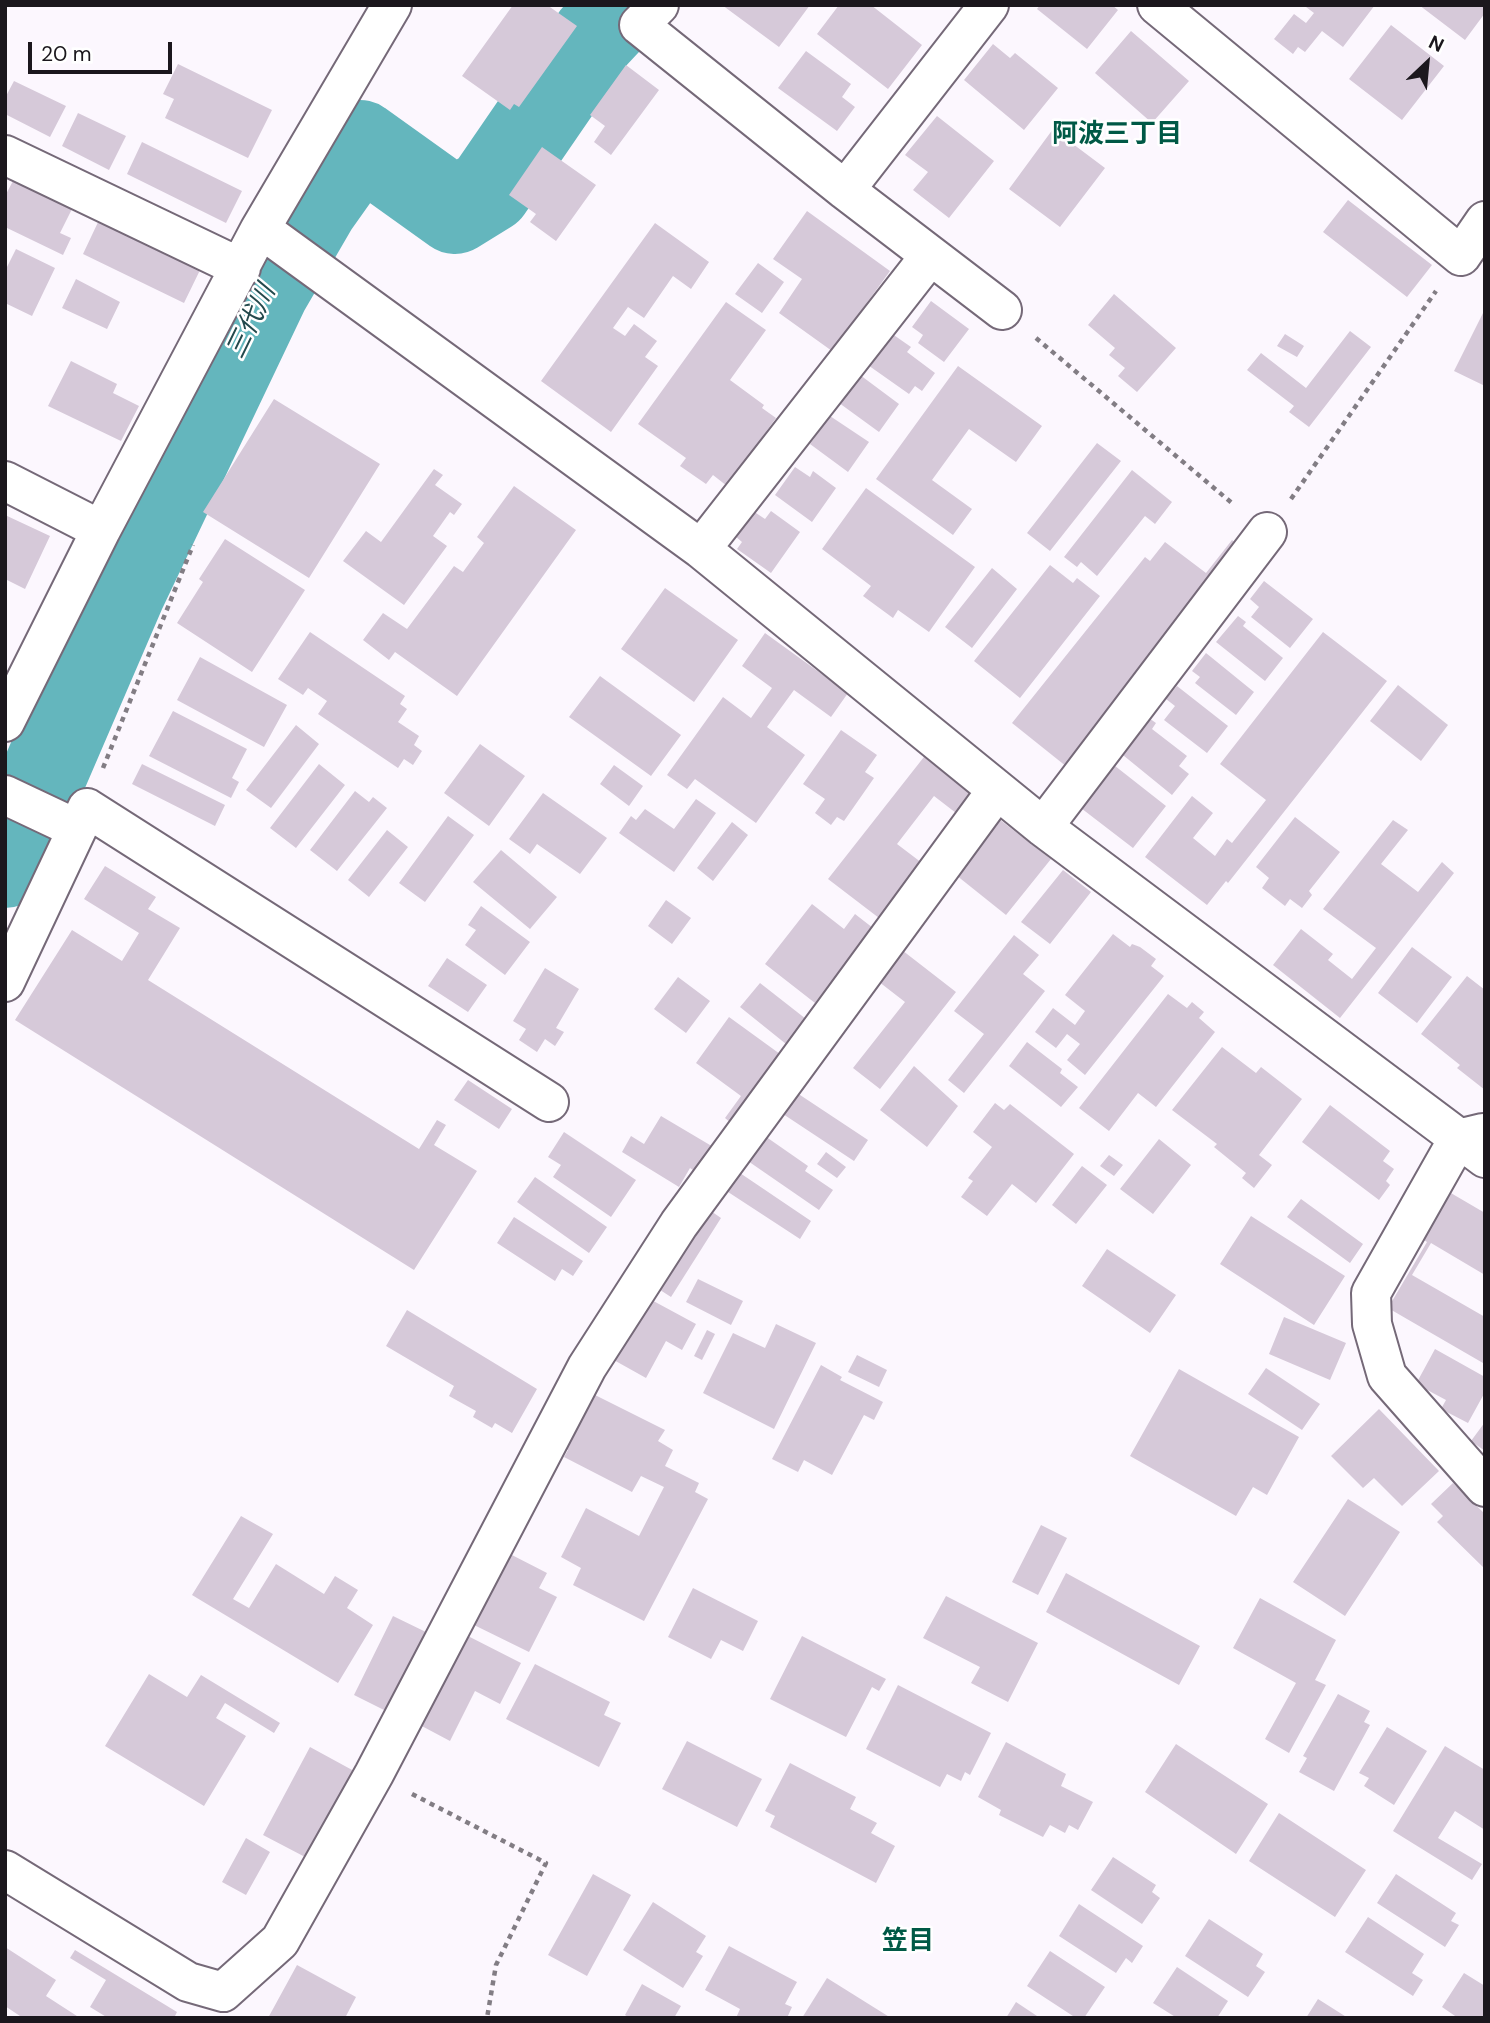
<!DOCTYPE html>
<html>
<head>
<meta charset="utf-8">
<style>
	body { margin:0 }
	#map { position:relative; width:1490px; height:2023px; overflow:hidden; background:#fcf7fe; font-family:"DM Sans",sans-serif }
	canvas { display:block }
	.frame { position:absolute; inset:0; border:7px solid #1b171d; pointer-events:none }
	.north { position:absolute; left:1392px; top:28px; width:70px; height:70px; -webkit-text-stroke:5px #fff; paint-order:stroke; rotate:26deg; font-size:19px; font-weight:700; line-height:28px; text-align:center; color:#1b171d }
	.north::after { content:''; display:block; margin:auto; width:24px; height:32px; background:#1b171d; clip-path:polygon(50% 0,100% 100%,50% 72%,0 100%) }
	.scale { position:absolute; left:28px; top:42px; width:144px; height:32px; box-sizing:border-box; border:4px solid #1b171d; border-top:0; padding-left:9px; font-size:21px; line-height:24px; white-space:nowrap; color:#1b171d; -webkit-text-stroke:5px #fff; paint-order:stroke }
</style>
</head>
<body>
<div id="map">
<canvas width="1490" height="2023"></canvas>
<div class="frame"></div>
<div class="north">N</div>
<div class="scale">20 m</div>
</div>
<script>
const ctx = document.querySelector('canvas').getContext('2d');
ctx.lineJoin = 'round';
function stroke(path, color, width, dash) {
  ctx.strokeStyle = color;
  ctx.lineWidth = width;
  ctx.lineCap = dash ? 'butt' : 'round';
  ctx.setLineDash(dash || []);
  ctx.stroke(path);
}
function paint(path, color) {
  ctx.fillStyle = color;
  ctx.fill(path, 'evenodd');
}
function label(font, color, halo, rows, align = 'center') {
  ctx.font = font + ' "DM Sans","Noto Sans JP",sans-serif';
  ctx.lineWidth = 5;
  ctx.setLineDash([]);
  ctx.textBaseline = 'middle';
  ctx.strokeStyle = halo;
  ctx.fillStyle = color;
  for (const [text, x, y, turn = 0] of rows) {
    ctx.save();
    ctx.translate(x, y);
    ctx.rotate((+turn || 0) * Math.PI / 180);
    ctx.textAlign = isNaN(turn) ? turn : align;
    if (halo) ctx.strokeText(text, 0, 0);
    ctx.fillText(text, 0, 0);
    ctx.restore();
  }
}
stroke(new Path2D(`
	M 5,865 L 123,591 L 266,291 L 316,205 L 360,143 L 455,211 L 489,190 L 594,37 L 624,5`), '#64b6bd', 86);
paint(new Path2D(`
	M 513,5 L 547,5 L 577,26 L 519,107 L 514,104 L 510,110 L 462,76 Z
	M 722,5 L 810,5 L 779,47 Z
	M 839,5 L 871,5 L 922,45 L 888,89 L 817,34 Z
	M 1040,5 L 1112,5 L 1118,10 L 1087,49 L 1037,9 Z
	M 1308,5 L 1375,5 L 1343,47 L 1322,31 L 1305,52 L 1298,47 L 1293,54 L 1274,39 L 1294,14 L 1306,23 L 1314,13 L 1306,7 Z
	M 1419,5 L 1485,5 L 1485,13 L 1465,40 Z
	M 1391,25 L 1444,66 L 1402,120 L 1349,79 Z
	M 1131,31 L 1189,81 L 1152,123 L 1095,73 Z
	M 993,44 L 1010,58 L 1015,53 L 1058,88 L 1024,130 L 964,80 Z
	M 806,51 L 851,84 L 842,97 L 855,107 L 837,131 L 778,88 Z
	M 178,64 L 272,110 L 248,158 L 165,118 L 174,99 L 163,94 Z
	M 626,65 L 659,90 L 611,155 L 594,142 L 605,126 L 590,115 Z
	M 14,81 L 66,106 L 50,137 L 5,114 L 5,98 Z
	M 78,113 L 126,136 L 109,170 L 62,146 Z
	M 937,116 L 994,161 L 949,218 L 913,190 L 928,172 L 905,155 Z
	M 1053,129 L 1105,168 L 1060,227 L 1009,189 Z
	M 142,142 L 242,191 L 226,223 L 127,174 Z
	M 542,147 L 596,185 L 556,241 L 530,222 L 536,214 L 509,195 Z
	M 13,181 L 72,209 L 60,233 L 71,238 L 63,255 L 5,227 L 5,196 Z
	M 1348,200 L 1432,265 L 1407,297 L 1323,232 Z
	M 807,211 L 890,271 L 832,351 L 779,313 L 802,279 L 773,259 Z
	M 100,218 L 201,268 L 184,303 L 83,254 Z
	M 655,223 L 709,262 L 691,289 L 673,276 L 644,318 L 628,307 L 613,328 L 625,336 L 634,324 L 657,341 L 645,357 L 658,366 L 611,432 L 541,381 Z
	M 16,249 L 55,268 L 32,316 L 5,303 L 5,271 Z
	M 758,263 L 784,282 L 762,313 L 735,294 Z
	M 76,279 L 120,302 L 107,329 L 62,308 Z
	M 1114,294 L 1176,348 L 1137,392 L 1118,376 L 1125,368 L 1109,355 L 1115,348 L 1088,325 Z
	M 931,301 L 969,329 L 944,362 L 918,343 L 923,335 L 912,327 Z
	M 726,302 L 766,330 L 730,380 L 764,405 L 762,408 L 776,418 L 727,486 L 713,475 L 706,484 L 680,466 L 686,458 L 638,424 Z
	M 1485,309 L 1485,386 L 1454,371 Z
	M 888,331 L 911,347 L 907,352 L 935,373 L 922,391 L 915,386 L 909,394 L 865,363 Z
	M 1350,331 L 1371,347 L 1309,427 L 1289,412 L 1294,406 L 1247,370 L 1261,353 L 1306,388 Z
	M 1285,334 L 1304,346 L 1297,357 L 1277,346 Z
	M 71,361 L 117,384 L 113,393 L 139,406 L 121,441 L 48,406 Z
	M 958,366 L 1042,426 L 1016,462 L 969,429 L 932,480 L 972,509 L 953,535 L 876,479 Z
	M 856,372 L 899,404 L 879,432 L 835,400 Z
	M 274,399 L 380,464 L 309,578 L 203,512 Z
	M 824,412 L 869,442 L 848,472 L 810,444 L 821,429 L 815,424 Z
	M 1097,443 L 1121,461 L 1050,551 L 1027,533 Z
	M 795,467 L 810,477 L 813,471 L 836,488 L 812,522 L 775,495 Z
	M 434,469 L 443,475 L 435,485 L 462,504 L 454,515 L 450,512 L 433,536 L 447,546 L 404,605 L 343,561 L 366,531 L 381,542 Z
	M 1132,470 L 1172,502 L 1155,524 L 1145,516 L 1097,576 L 1081,562 L 1077,567 L 1064,557 Z
	M 514,486 L 576,530 L 457,696 L 395,652 L 389,660 L 363,640 L 383,613 L 407,629 L 454,566 L 463,572 L 484,543 L 477,537 Z
	M 866,488 L 975,567 L 929,632 L 898,610 L 893,618 L 863,596 L 871,586 L 822,549 Z
	M 753,511 L 765,519 L 771,511 L 800,532 L 771,573 L 737,549 L 742,542 L 735,536 Z
	M 5,515 L 50,536 L 25,589 L 5,579 Z
	M 225,539 L 305,590 L 252,672 L 177,623 L 203,582 L 199,579 Z
	M 1232,540 L 1239,546 L 1067,767 L 1012,723 L 1145,557 L 1150,561 L 1165,542 L 1206,573 Z
	M 1050,565 L 1073,583 L 1077,578 L 1100,596 L 1020,698 L 974,661 Z
	M 992,568 L 1017,589 L 972,648 L 945,627 Z
	M 1264,581 L 1313,619 L 1290,648 L 1251,617 L 1259,607 L 1250,599 Z
	M 665,588 L 738,640 L 694,702 L 621,649 Z
	M 1238,616 L 1246,622 L 1243,626 L 1283,658 L 1265,681 L 1216,642 Z
	M 310,632 L 405,696 L 400,704 L 407,709 L 398,722 L 419,736 L 414,745 L 422,751 L 413,765 L 404,759 L 398,768 L 318,714 L 327,701 L 308,688 L 303,695 L 278,679 Z
	M 1323,632 L 1387,681 L 1228,883 L 1226,881 L 1207,905 L 1145,857 L 1192,796 L 1213,813 L 1193,838 L 1215,856 L 1227,839 L 1232,843 L 1266,800 L 1220,764 Z
	M 765,633 L 848,693 L 831,717 L 794,690 L 767,727 L 805,755 L 756,823 L 695,779 L 687,789 L 667,775 L 723,697 L 751,718 L 772,688 L 742,666 Z
	M 1206,653 L 1254,692 L 1236,715 L 1195,683 L 1200,677 L 1192,671 Z
	M 200,657 L 287,705 L 264,747 L 177,700 Z
	M 600,676 L 681,735 L 651,776 L 569,717 Z
	M 1398,685 L 1448,725 L 1421,761 L 1370,721 Z
	M 1177,686 L 1228,726 L 1207,753 L 1164,720 L 1175,706 L 1166,699 Z
	M 173,711 L 247,749 L 232,778 L 239,782 L 231,798 L 149,756 Z
	M 1146,716 L 1156,723 L 1152,729 L 1187,756 L 1179,766 L 1189,774 L 1172,795 L 1118,751 Z
	M 296,725 L 319,744 L 271,808 L 246,790 Z
	M 841,730 L 877,755 L 865,772 L 874,778 L 844,821 L 837,817 L 831,825 L 815,813 L 825,799 L 803,784 Z
	M 480,744 L 525,776 L 489,826 L 444,793 Z
	M 931,748 L 978,785 L 956,813 L 934,796 L 897,844 L 922,863 L 879,918 L 828,879 Z
	M 1110,762 L 1166,806 L 1133,848 L 1077,805 Z
	M 142,764 L 225,805 L 215,826 L 132,784 Z
	M 319,764 L 345,785 L 296,848 L 270,828 Z
	M 614,765 L 643,786 L 629,806 L 600,784 Z
	M 355,791 L 369,802 L 373,797 L 387,808 L 337,871 L 310,850 Z
	M 543,793 L 607,838 L 580,874 L 537,844 L 530,854 L 509,839 Z
	M 696,799 L 716,813 L 674,872 L 619,833 L 631,816 L 636,820 L 645,809 L 674,829 Z
	M 448,816 L 474,835 L 425,902 L 399,883 Z
	M 995,816 L 1051,859 L 1006,915 L 951,871 Z
	M 1295,817 L 1340,852 L 1309,891 L 1312,895 L 1302,908 L 1290,899 L 1285,906 L 1262,888 L 1269,878 L 1256,867 Z
	M 1393,820 L 1408,830 L 1381,864 L 1418,892 L 1442,862 L 1454,873 L 1340,1018 L 1273,965 L 1301,929 L 1333,954 L 1328,960 L 1352,979 L 1376,948 L 1323,909 Z
	M 732,822 L 748,835 L 713,881 L 697,868 Z
	M 387,830 L 408,847 L 369,897 L 348,880 Z
	M 501,850 L 557,897 L 530,929 L 473,882 Z
	M 105,866 L 156,897 L 148,909 L 180,928 L 148,980 L 419,1149 L 437,1120 L 446,1125 L 434,1145 L 477,1171 L 414,1270 L 15,1020 L 72,930 L 122,961 L 139,933 L 84,899 Z
	M 1063,870 L 1091,892 L 1050,944 L 1021,922 Z
	M 666,900 L 691,918 L 672,944 L 648,926 Z
	M 812,904 L 844,929 L 855,914 L 873,928 L 815,1003 L 765,964 Z
	M 481,906 L 530,942 L 505,975 L 465,945 L 476,930 L 468,925 Z
	M 1113,934 L 1130,947 L 1132,944 L 1140,947 L 1156,959 L 1151,966 L 1164,976 L 1085,1075 L 1067,1060 L 1080,1044 L 1067,1034 L 1056,1048 L 1035,1032 L 1053,1008 L 1075,1025 L 1085,1011 L 1065,995 Z
	M 1014,935 L 1039,955 L 1023,974 L 1045,991 L 964,1093 L 948,1080 L 984,1034 L 954,1011 Z
	M 898,947 L 956,992 L 880,1089 L 853,1068 L 905,1002 L 874,978 Z
	M 1412,947 L 1452,977 L 1417,1023 L 1378,993 Z
	M 447,958 L 487,985 L 468,1012 L 428,986 Z
	M 545,968 L 579,989 L 556,1028 L 564,1032 L 555,1046 L 545,1039 L 537,1052 L 519,1040 L 526,1029 L 513,1021 Z
	M 1467,976 L 1485,990 L 1485,1090 L 1457,1068 L 1460,1065 L 1421,1034 Z
	M 678,977 L 710,1001 L 686,1033 L 654,1009 Z
	M 760,983 L 806,1019 L 786,1044 L 740,1007 Z
	M 1168,994 L 1187,1008 L 1192,1002 L 1204,1012 L 1199,1018 L 1215,1032 L 1156,1107 L 1138,1093 L 1109,1131 L 1079,1108 Z
	M 729,1017 L 780,1054 L 731,1123 L 725,1118 L 741,1096 L 696,1063 Z
	M 1027,1042 L 1062,1069 L 1060,1073 L 1078,1087 L 1061,1107 L 1009,1066 Z
	M 1222,1047 L 1256,1073 L 1261,1067 L 1302,1099 L 1259,1155 L 1272,1165 L 1254,1188 L 1242,1178 L 1246,1173 L 1214,1147 L 1217,1144 L 1172,1110 Z
	M 914,1066 L 958,1106 L 927,1147 L 880,1110 Z
	M 468,1080 L 512,1109 L 499,1129 L 454,1100 Z
	M 794,1091 L 868,1140 L 854,1161 L 780,1112 Z
	M 995,1103 L 1004,1110 L 1010,1104 L 1074,1154 L 1036,1203 L 1012,1184 L 987,1216 L 961,1197 L 973,1181 L 968,1178 L 992,1147 L 973,1132 Z
	M 1330,1105 L 1390,1151 L 1383,1161 L 1394,1169 L 1386,1181 L 1390,1185 L 1379,1200 L 1302,1142 Z
	M 661,1116 L 715,1148 L 699,1174 L 690,1168 L 679,1187 L 622,1152 L 631,1136 L 644,1144 Z
	M 564,1132 L 636,1180 L 611,1217 L 553,1177 L 561,1165 L 548,1157 Z
	M 762,1134 L 808,1166 L 805,1171 L 833,1190 L 819,1210 L 745,1159 Z
	M 1159,1139 L 1191,1165 L 1153,1214 L 1120,1189 Z
	M 826,1152 L 846,1167 L 837,1178 L 817,1164 Z
	M 1109,1155 L 1123,1165 L 1114,1176 L 1100,1166 Z
	M 1082,1166 L 1107,1185 L 1076,1224 L 1052,1205 Z
	M 737,1171 L 811,1221 L 800,1239 L 725,1190 Z
	M 535,1177 L 607,1227 L 589,1253 L 517,1202 Z
	M 1444,1189 L 1485,1213 L 1485,1275 L 1431,1243 L 1412,1275 L 1485,1317 L 1483,1363 L 1388,1308 L 1427,1242 L 1417,1235 Z
	M 1301,1199 L 1363,1244 L 1350,1263 L 1287,1217 Z
	M 708,1209 L 721,1218 L 671,1297 L 657,1288 Z
	M 1251,1216 L 1345,1276 L 1314,1325 L 1220,1264 Z
	M 514,1217 L 583,1261 L 573,1276 L 562,1269 L 555,1281 L 497,1243 Z
	M 1107,1249 L 1176,1295 L 1150,1333 L 1082,1286 Z
	M 698,1279 L 743,1301 L 731,1325 L 686,1302 Z
	M 646,1297 L 696,1324 L 682,1350 L 666,1341 L 646,1378 L 612,1359 Z
	M 407,1310 L 537,1389 L 512,1433 L 495,1423 L 492,1428 L 473,1417 L 476,1411 L 449,1396 L 454,1386 L 386,1346 Z
	M 1284,1317 L 1346,1343 L 1330,1380 L 1269,1354 Z
	M 776,1324 L 816,1343 L 774,1429 L 703,1393 L 733,1333 L 765,1348 Z
	M 707,1330 L 715,1334 L 702,1360 L 694,1356 Z
	M 1435,1349 L 1485,1377 L 1485,1392 L 1468,1423 L 1441,1409 L 1446,1400 L 1416,1384 Z
	M 857,1355 L 887,1370 L 879,1387 L 848,1372 Z
	M 821,1365 L 842,1377 L 840,1380 L 883,1402 L 874,1420 L 864,1415 L 832,1475 L 804,1460 L 798,1472 L 772,1459 Z
	M 1266,1368 L 1320,1404 L 1302,1430 L 1248,1394 Z
	M 1179,1369 L 1299,1437 L 1267,1495 L 1253,1487 L 1236,1516 L 1130,1456 Z
	M 589,1392 L 665,1430 L 658,1441 L 673,1450 L 665,1466 L 699,1483 L 695,1492 L 708,1499 L 644,1621 L 573,1585 L 581,1568 L 561,1557 L 586,1508 L 639,1536 L 664,1487 L 641,1476 L 632,1492 L 564,1457 L 568,1450 L 560,1447 Z
	M 1379,1409 L 1439,1471 L 1402,1506 L 1374,1478 L 1363,1488 L 1331,1456 Z
	M 1485,1422 L 1485,1451 L 1471,1441 Z
	M 1453,1483 L 1485,1514 L 1485,1569 L 1437,1522 L 1443,1516 L 1431,1504 Z
	M 1348,1499 L 1400,1532 L 1345,1616 L 1293,1582 Z
	M 241,1516 L 273,1534 L 233,1599 L 249,1608 L 276,1564 L 324,1594 L 335,1576 L 358,1590 L 347,1608 L 373,1625 L 338,1683 L 192,1595 Z
	M 1041,1525 L 1067,1538 L 1038,1595 L 1012,1582 Z
	M 508,1553 L 547,1573 L 539,1588 L 557,1597 L 529,1652 L 472,1624 Z
	M 1066,1573 L 1200,1646 L 1179,1685 L 1046,1612 Z
	M 693,1588 L 758,1621 L 743,1651 L 721,1640 L 711,1659 L 668,1637 Z
	M 946,1596 L 1038,1643 L 1008,1702 L 971,1683 L 980,1667 L 923,1638 Z
	M 1260,1598 L 1336,1640 L 1315,1680 L 1326,1685 L 1289,1753 L 1265,1739 L 1296,1683 L 1233,1648 Z
	M 393,1616 L 430,1634 L 390,1713 L 354,1695 Z
	M 464,1634 L 521,1663 L 500,1704 L 475,1691 L 450,1741 L 418,1724 Z
	M 802,1636 L 886,1679 L 879,1691 L 872,1687 L 846,1737 L 770,1699 Z
	M 535,1664 L 610,1702 L 604,1715 L 621,1723 L 599,1767 L 506,1719 Z
	M 149,1674 L 187,1697 L 201,1675 L 280,1723 L 274,1733 L 225,1703 L 216,1718 L 246,1736 L 204,1806 L 105,1746 Z
	M 898,1685 L 991,1733 L 970,1775 L 965,1772 L 961,1781 L 947,1774 L 940,1787 L 866,1749 Z
	M 1338,1694 L 1370,1711 L 1364,1722 L 1370,1725 L 1334,1791 L 1299,1772 L 1307,1758 L 1303,1756 Z
	M 1387,1727 L 1427,1751 L 1394,1805 L 1364,1786 L 1369,1778 L 1359,1773 Z
	M 687,1741 L 762,1779 L 737,1827 L 662,1789 Z
	M 1006,1742 L 1066,1774 L 1061,1786 L 1093,1802 L 1078,1830 L 1069,1825 L 1065,1833 L 1050,1825 L 1043,1837 L 999,1815 L 1001,1810 L 978,1797 Z
	M 1176,1744 L 1268,1804 L 1236,1854 L 1145,1792 Z
	M 1445,1746 L 1485,1770 L 1485,1830 L 1455,1811 L 1438,1838 L 1482,1864 L 1472,1880 L 1393,1831 Z
	M 310,1747 L 354,1771 L 307,1858 L 263,1835 Z
	M 790,1763 L 856,1797 L 850,1809 L 877,1823 L 871,1833 L 895,1846 L 876,1883 L 770,1827 L 775,1816 L 765,1811 Z
	M 1279,1813 L 1366,1870 L 1335,1917 L 1249,1861 Z
	M 246,1838 L 270,1852 L 246,1895 L 222,1882 Z
	M 1113,1857 L 1156,1885 L 1152,1892 L 1160,1898 L 1142,1924 L 1091,1890 Z
	M 593,1874 L 631,1895 L 587,1976 L 548,1955 Z
	M 1396,1874 L 1456,1913 L 1451,1921 L 1459,1925 L 1445,1947 L 1377,1903 Z
	M 653,1902 L 706,1936 L 696,1952 L 703,1956 L 683,1988 L 623,1950 Z
	M 1079,1904 L 1143,1946 L 1132,1963 L 1126,1958 L 1116,1973 L 1059,1936 Z
	M 1368,1917 L 1424,1954 L 1412,1973 L 1423,1980 L 1413,1996 L 1345,1952 Z
	M 1209,1919 L 1263,1954 L 1256,1966 L 1265,1972 L 1248,1997 L 1185,1956 Z
	M 729,1946 L 797,1982 L 785,2004 L 792,2007 L 787,2018 L 736,2018 L 740,2009 L 705,1990 Z
	M 5,1947 L 56,1980 L 46,1996 L 80,2018 L 23,2018 L 5,2006 Z
	M 75,1950 L 177,2012 L 174,2018 L 108,2018 L 90,2007 L 106,1980 L 70,1958 Z
	M 1050,1951 L 1105,1987 L 1084,2018 L 1076,2018 L 1027,1986 Z
	M 297,1965 L 356,1997 L 345,2018 L 268,2018 Z
	M 1177,1967 L 1228,2001 L 1217,2018 L 1177,2018 L 1153,2003 Z
	M 1464,1973 L 1485,1986 L 1485,2018 L 1458,2018 L 1442,2007 Z
	M 827,1978 L 891,2018 L 802,2018 Z
	M 642,1984 L 681,2006 L 674,2018 L 630,2018 L 625,2015 Z
	M 1318,1999 L 1348,2018 L 1306,2018 Z
	M 1016,2002 L 1040,2018 L 1006,2018 Z`), '#d6c9d9');
const street = new Path2D(`
	M 659,5 L 639,25 L 845,190 L 1002,310
	M 1157,5 L 1461,256 L 1485,221
	M 5,155 L 241,268
	M 845,190 L 989,5
	M 259,231 L 272,237 L 701,549 L 1043,827 L 1485,1158
	M 5,481 L 101,530
	M 701,549 L 930,256
	M 5,722 L 101,530 L 259,231 L 392,5
	M 5,795 L 77,829
	M 1043,827 L 1267,532
	M 5,982 L 87,808 L 549,1102
	M 1483,1133 L 1458,1139 L 1371,1293 L 1372,1324 L 1387,1376 L 1485,1487
	M 5,1870 L 188,1982 L 223,1992 L 280,1941 L 374,1774 L 587,1367 L 679,1224 L 997,790`);
stroke(street, '#756978', 42);
stroke(new Path2D(`
	M 1036,338 L 1233,504
	M 1291,499 L 1436,291
	M 103,768 L 193,545
	M 412,1794 L 546,1863 L 496,1965 L 487,2018`), '#827d84', 4.5, [5, 5]);
stroke(street, '#fff', 38);
label('bold 26px', '#005946', '#fff', [
	["阿波三丁目",1117,135],
	["笠目",908,1942]
]);
label('italic 26px', '#23494c', '#fff', [
	["三代川",252,322,-64]
]);
</script>
</body>
</html>
